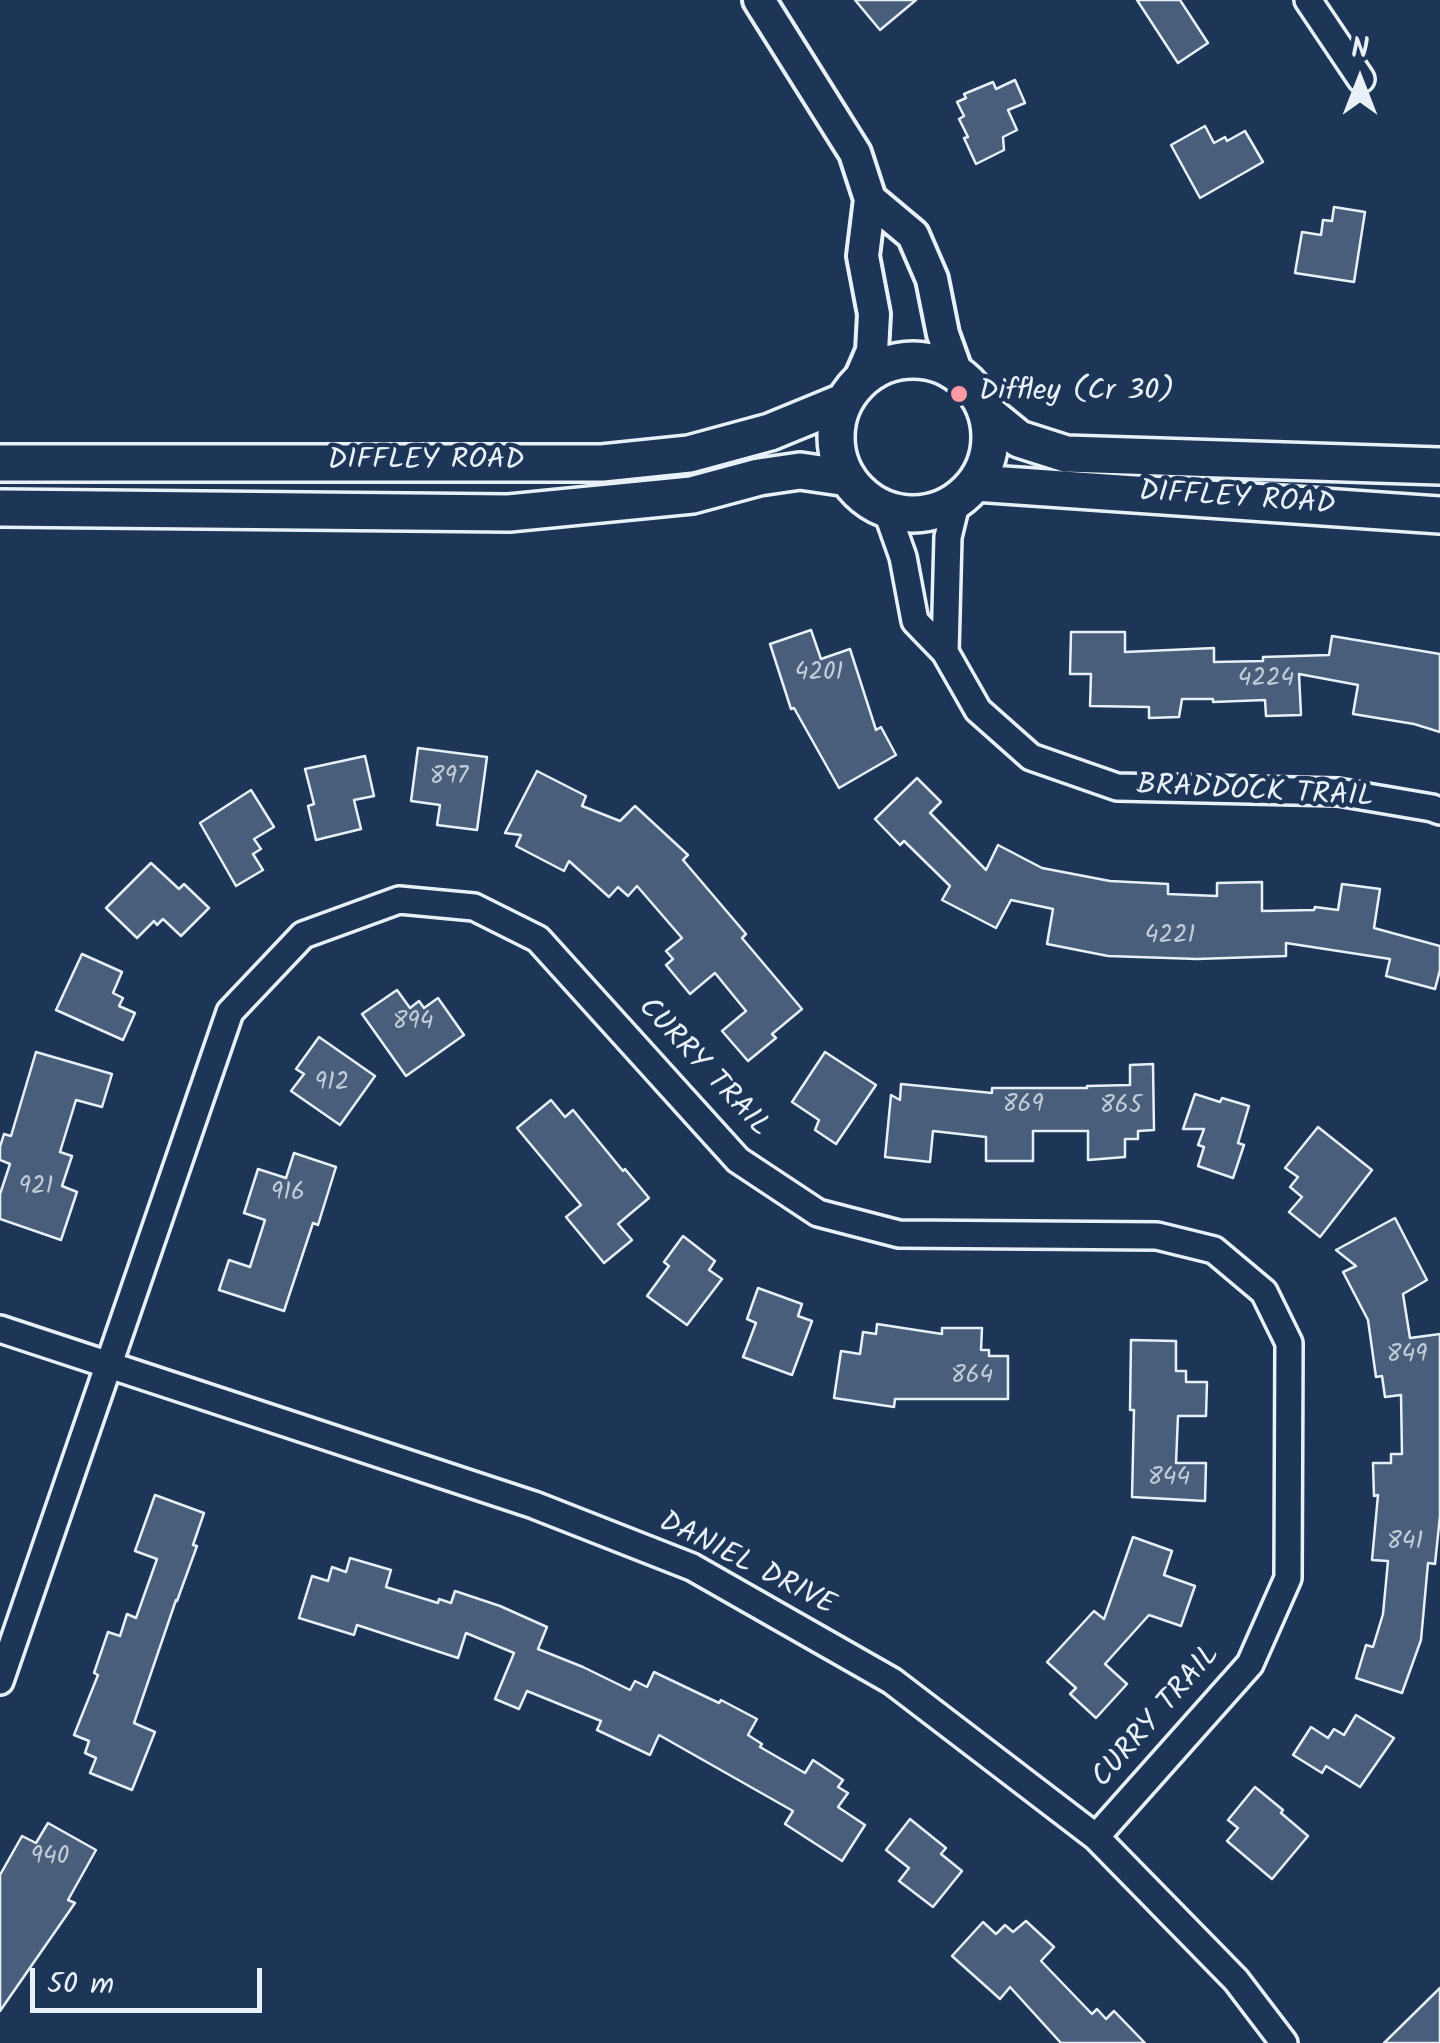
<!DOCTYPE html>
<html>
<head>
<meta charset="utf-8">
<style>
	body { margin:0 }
	#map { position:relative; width:1440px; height:2043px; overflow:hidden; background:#1d3557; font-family:Kalam,sans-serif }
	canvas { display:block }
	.north { position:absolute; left:1310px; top:30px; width:100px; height:100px; -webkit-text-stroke:8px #1d3557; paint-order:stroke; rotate:0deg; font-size:28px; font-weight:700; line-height:40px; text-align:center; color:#e8f1f8 }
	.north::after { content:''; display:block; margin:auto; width:35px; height:45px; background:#e8f1f8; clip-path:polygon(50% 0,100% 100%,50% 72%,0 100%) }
	.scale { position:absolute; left:30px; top:1968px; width:232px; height:45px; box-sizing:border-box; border:5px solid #e8f1f8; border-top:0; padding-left:12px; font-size:30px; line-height:35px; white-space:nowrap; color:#e8f1f8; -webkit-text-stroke:8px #1d3557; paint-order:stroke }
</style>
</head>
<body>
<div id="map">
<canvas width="1440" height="2043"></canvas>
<div class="north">N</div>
<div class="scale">50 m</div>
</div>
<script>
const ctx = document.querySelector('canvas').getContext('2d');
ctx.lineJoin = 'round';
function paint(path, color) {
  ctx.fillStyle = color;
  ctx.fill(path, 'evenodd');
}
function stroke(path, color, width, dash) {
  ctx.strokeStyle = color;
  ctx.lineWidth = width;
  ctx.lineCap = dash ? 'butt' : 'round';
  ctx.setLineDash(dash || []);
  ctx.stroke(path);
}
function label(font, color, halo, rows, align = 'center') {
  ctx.font = font + ' Kalam,sans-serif';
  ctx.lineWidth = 9;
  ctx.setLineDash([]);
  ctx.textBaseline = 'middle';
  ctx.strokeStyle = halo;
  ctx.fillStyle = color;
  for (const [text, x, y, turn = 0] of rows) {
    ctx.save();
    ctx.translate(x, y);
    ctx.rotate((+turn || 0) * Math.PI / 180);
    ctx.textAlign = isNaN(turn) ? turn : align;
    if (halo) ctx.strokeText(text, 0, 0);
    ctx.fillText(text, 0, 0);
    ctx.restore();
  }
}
const building = new Path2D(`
	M 855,0 L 916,0 L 880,30 Z
	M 1137,0 L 1180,0 L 1208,43 L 1178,63 Z
	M 1015,80 L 1025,103 L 1008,110 L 1017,130 L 1003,137 L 1004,150 L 976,164 L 964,138 L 968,137 L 959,119 L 964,116 L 957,102 L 966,98 L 964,94 L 993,82 L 996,89 Z
	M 1205,126 L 1214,143 L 1225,137 L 1227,141 L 1245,131 L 1263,162 L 1200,198 L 1171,145 Z
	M 1334,207 L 1365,212 L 1354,282 L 1295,273 L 1302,232 L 1321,235 L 1323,220 L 1332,221 Z
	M 811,630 L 821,659 L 850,649 L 876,730 L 881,727 L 896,755 L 839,788 L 794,708 L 791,709 L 770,644 Z
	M 1071,632 L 1125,632 L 1125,652 L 1214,648 L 1214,662 L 1263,661 L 1263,657 L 1329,655 L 1332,636 L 1440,654 L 1440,732 L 1414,724 L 1353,714 L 1358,685 L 1299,674 L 1301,715 L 1266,716 L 1265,700 L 1213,702 L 1213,699 L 1182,699 L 1179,717 L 1149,718 L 1149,707 L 1090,706 L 1091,674 L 1070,674 Z
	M 418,748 L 487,757 L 477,830 L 437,825 L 440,805 L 411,801 Z
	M 365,756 L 374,796 L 354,800 L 361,829 L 316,840 L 308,806 L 314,804 L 305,769 Z
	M 537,771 L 586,796 L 582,806 L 620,821 L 635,806 L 688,855 L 683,860 L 746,934 L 742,938 L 802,1009 L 772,1034 L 776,1038 L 748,1061 L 722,1031 L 746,1011 L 715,973 L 690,994 L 666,965 L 673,959 L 666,951 L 682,938 L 637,886 L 628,896 L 618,887 L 609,897 L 569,861 L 564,871 L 516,846 L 521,835 L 505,833 Z
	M 917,778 L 941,802 L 930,813 L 986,870 L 998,845 L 1042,868 L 1110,881 L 1168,884 L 1168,894 L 1217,896 L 1217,883 L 1262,882 L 1262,911 L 1314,910 L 1315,907 L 1338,910 L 1342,884 L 1380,889 L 1374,928 L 1440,946 L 1440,970 L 1435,989 L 1386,976 L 1390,959 L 1286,943 L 1286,956 L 1197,959 L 1108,956 L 1047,944 L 1053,909 L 1011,900 L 996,928 L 942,900 L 950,886 L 904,841 L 900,845 L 875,819 Z
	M 251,790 L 274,827 L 254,839 L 261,849 L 253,854 L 263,870 L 236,886 L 200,823 Z
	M 151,863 L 179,889 L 184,884 L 209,908 L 181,936 L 163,919 L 157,925 L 154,921 L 137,938 L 106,908 Z
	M 82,954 L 122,972 L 113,993 L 123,998 L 119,1006 L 135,1013 L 123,1040 L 56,1010 Z
	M 397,990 L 410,1008 L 419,1001 L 424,1008 L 438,998 L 464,1035 L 406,1076 L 362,1014 Z
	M 319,1037 L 375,1076 L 340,1125 L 291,1091 L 304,1074 L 296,1069 Z
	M 36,1052 L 112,1074 L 102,1107 L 76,1100 L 60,1152 L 72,1156 L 62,1186 L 77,1192 L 61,1240 L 0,1219 L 0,1194 L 10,1164 L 0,1160 L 0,1147 L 4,1134 L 11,1136 Z
	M 825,1052 L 876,1085 L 836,1144 L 815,1130 L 819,1120 L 792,1102 Z
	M 1153,1064 L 1154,1130 L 1138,1131 L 1138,1139 L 1125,1139 L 1125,1157 L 1088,1160 L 1088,1131 L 1033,1131 L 1033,1161 L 986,1161 L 986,1137 L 933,1131 L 930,1162 L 885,1157 L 891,1095 L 900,1100 L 901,1084 L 992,1093 L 992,1088 L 1087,1088 L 1087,1086 L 1130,1085 L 1130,1065 Z
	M 1195,1094 L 1220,1102 L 1222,1098 L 1249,1106 L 1238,1143 L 1244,1145 L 1233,1178 L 1198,1166 L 1204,1147 L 1198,1145 L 1204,1129 L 1183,1129 Z
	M 551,1100 L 565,1117 L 573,1110 L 623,1171 L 625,1169 L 649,1198 L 618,1224 L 632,1240 L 604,1263 L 566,1217 L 581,1205 L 517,1128 Z
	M 1318,1127 L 1372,1170 L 1320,1237 L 1289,1212 L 1302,1197 L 1290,1187 L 1298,1177 L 1285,1168 Z
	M 294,1153 L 336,1167 L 318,1225 L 313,1223 L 284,1311 L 219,1290 L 229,1260 L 250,1267 L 265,1220 L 244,1213 L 258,1169 L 286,1178 Z
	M 1395,1218 L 1427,1280 L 1403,1294 L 1410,1338 L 1440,1334 L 1440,1516 L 1435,1564 L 1428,1563 L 1421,1640 L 1402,1693 L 1356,1678 L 1366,1645 L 1373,1647 L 1383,1614 L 1388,1561 L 1372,1560 L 1378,1495 L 1374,1496 L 1373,1463 L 1391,1463 L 1391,1454 L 1402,1454 L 1401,1395 L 1385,1397 L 1382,1376 L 1376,1377 L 1368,1320 L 1343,1272 L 1356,1266 L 1336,1250 Z
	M 683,1236 L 715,1261 L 709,1270 L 722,1279 L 687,1325 L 647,1296 L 669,1266 L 664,1262 Z
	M 758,1288 L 802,1304 L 798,1316 L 812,1321 L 792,1375 L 743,1357 L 756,1323 L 747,1319 Z
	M 877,1324 L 942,1334 L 942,1328 L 982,1328 L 981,1350 L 989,1350 L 989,1356 L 1008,1356 L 1008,1399 L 895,1399 L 894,1407 L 834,1398 L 841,1351 L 860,1354 L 863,1332 L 876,1334 Z
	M 1131,1340 L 1176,1341 L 1176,1371 L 1186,1371 L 1186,1382 L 1207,1382 L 1206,1416 L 1178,1416 L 1176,1463 L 1206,1463 L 1205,1501 L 1132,1497 L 1134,1410 L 1130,1410 Z
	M 155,1495 L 204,1513 L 193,1545 L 197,1546 L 177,1601 L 176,1600 L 134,1723 L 155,1732 L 132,1790 L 90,1773 L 96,1758 L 85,1753 L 89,1741 L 74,1735 L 98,1675 L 94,1673 L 108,1632 L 120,1636 L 127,1614 L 136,1618 L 157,1559 L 135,1551 Z
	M 1133,1537 L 1172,1551 L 1164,1575 L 1195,1586 L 1181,1626 L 1149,1615 L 1105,1664 L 1127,1684 L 1096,1718 L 1070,1694 L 1076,1688 L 1047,1662 L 1094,1611 L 1104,1619 Z
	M 350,1558 L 391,1570 L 386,1587 L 438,1603 L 439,1599 L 451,1603 L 455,1591 L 500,1606 L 547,1627 L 538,1649 L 583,1667 L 630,1690 L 635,1681 L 647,1687 L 654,1672 L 719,1703 L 721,1700 L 757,1719 L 748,1735 L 762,1744 L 760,1747 L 805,1773 L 813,1760 L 843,1780 L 838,1787 L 848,1793 L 838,1807 L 865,1825 L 842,1861 L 785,1824 L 793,1811 L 659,1735 L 650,1755 L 597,1730 L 601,1721 L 527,1691 L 519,1709 L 495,1699 L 514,1653 L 466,1633 L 458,1658 L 357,1625 L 354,1635 L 299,1618 L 312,1576 L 328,1581 L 332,1567 L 346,1572 Z
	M 1356,1715 L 1394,1738 L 1360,1787 L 1326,1766 L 1322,1773 L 1293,1755 L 1311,1727 L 1328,1738 L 1334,1729 L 1344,1735 Z
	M 1255,1787 L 1283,1810 L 1281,1813 L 1308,1836 L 1272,1879 L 1227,1841 L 1238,1828 L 1228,1820 Z
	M 910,1819 L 946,1848 L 941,1854 L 962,1871 L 933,1907 L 899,1881 L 909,1868 L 886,1850 Z
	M 48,1823 L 96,1850 L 68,1900 L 75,1903 L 0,2011 L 0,1875 L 22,1836 L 36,1843 Z
	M 1026,1921 L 1054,1947 L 1041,1961 L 1092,2014 L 1097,2009 L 1106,2019 L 1114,2011 L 1145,2043 L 1061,2043 L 1010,1987 L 1000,1999 L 952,1956 L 983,1922 L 996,1934 L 1005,1925 L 1013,1932 Z
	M 1440,1988 L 1440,2043 L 1384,2043 Z`);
paint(building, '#495e7a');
stroke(building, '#e8f1f8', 2.5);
const minor = new Path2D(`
	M 1308,0 L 1361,79
	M 886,509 L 903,557 L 915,621 L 945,652 L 978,710 L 1031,757 L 1117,787 L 1338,792 L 1432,808 L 1440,811
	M 945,652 L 948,537 L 957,500
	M 0,1329 L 534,1505 L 692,1567 L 892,1681 L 1096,1837 L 1236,1980 L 1284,2043
	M 0,1681 L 230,1012 L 303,935 L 399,900 L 474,907 L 538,939 L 738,1160 L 818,1213 L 899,1234 L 1157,1236 L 1214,1250 L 1264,1292 L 1289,1343 L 1288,1578 L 1250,1664 L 1096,1837`);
const tertiary = new Path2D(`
	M 759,0 L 855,153 L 870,199 L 863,256 L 874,314 L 872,351 L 859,381
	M 870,199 L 913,235 L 932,279 L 943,334 L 957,373`);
const secondary = new Path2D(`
	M836 437a77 77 0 1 1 154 0a77 77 0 1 1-154 0Z
	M 986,412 L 1019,439 L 1066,454 L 1440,466
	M 0,463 L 602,463 L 689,454 L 770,432 L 843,402
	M 975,483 L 1440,515
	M 0,508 L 509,513 L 692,495 L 759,477 L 800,471 L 848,478`);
stroke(minor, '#e8f1f8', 32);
stroke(tertiary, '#e8f1f8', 38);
stroke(secondary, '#e8f1f8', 42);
stroke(minor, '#1d3557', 25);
stroke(tertiary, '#1d3557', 30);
stroke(secondary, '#1d3557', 35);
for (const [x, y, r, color] of [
	[959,394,10,"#ff9aa2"]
]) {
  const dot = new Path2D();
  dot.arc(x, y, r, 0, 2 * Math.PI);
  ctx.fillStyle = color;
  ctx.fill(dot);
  stroke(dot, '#1d3557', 4);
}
label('25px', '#c0ccd8', null, [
	["4201",819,675],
	["4224",1266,681],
	["897",449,779],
	["4221",1170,938],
	["894",413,1024],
	["912",332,1085],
	["869",1023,1107],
	["865",1121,1108],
	["921",36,1189],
	["916",288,1195],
	["849",1407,1357],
	["864",972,1378],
	["844",1169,1480],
	["841",1405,1544],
	["940",50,1859]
]);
label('30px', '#e8f1f8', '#1d3557', [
	["Diffley (Cr 30)",979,394]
], 'left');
label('30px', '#e8f1f8', '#1d3557', [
	["DIFFLEY ROAD",426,463],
	["DIFFLEY ROAD",1237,501,4],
	["BRADDOCK TRAIL",1255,794,3],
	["CURRY TRAIL",702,1069,47],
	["DANIEL DRIVE",746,1566,27],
	["CURRY TRAIL",1158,1718,-49]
]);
</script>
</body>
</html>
